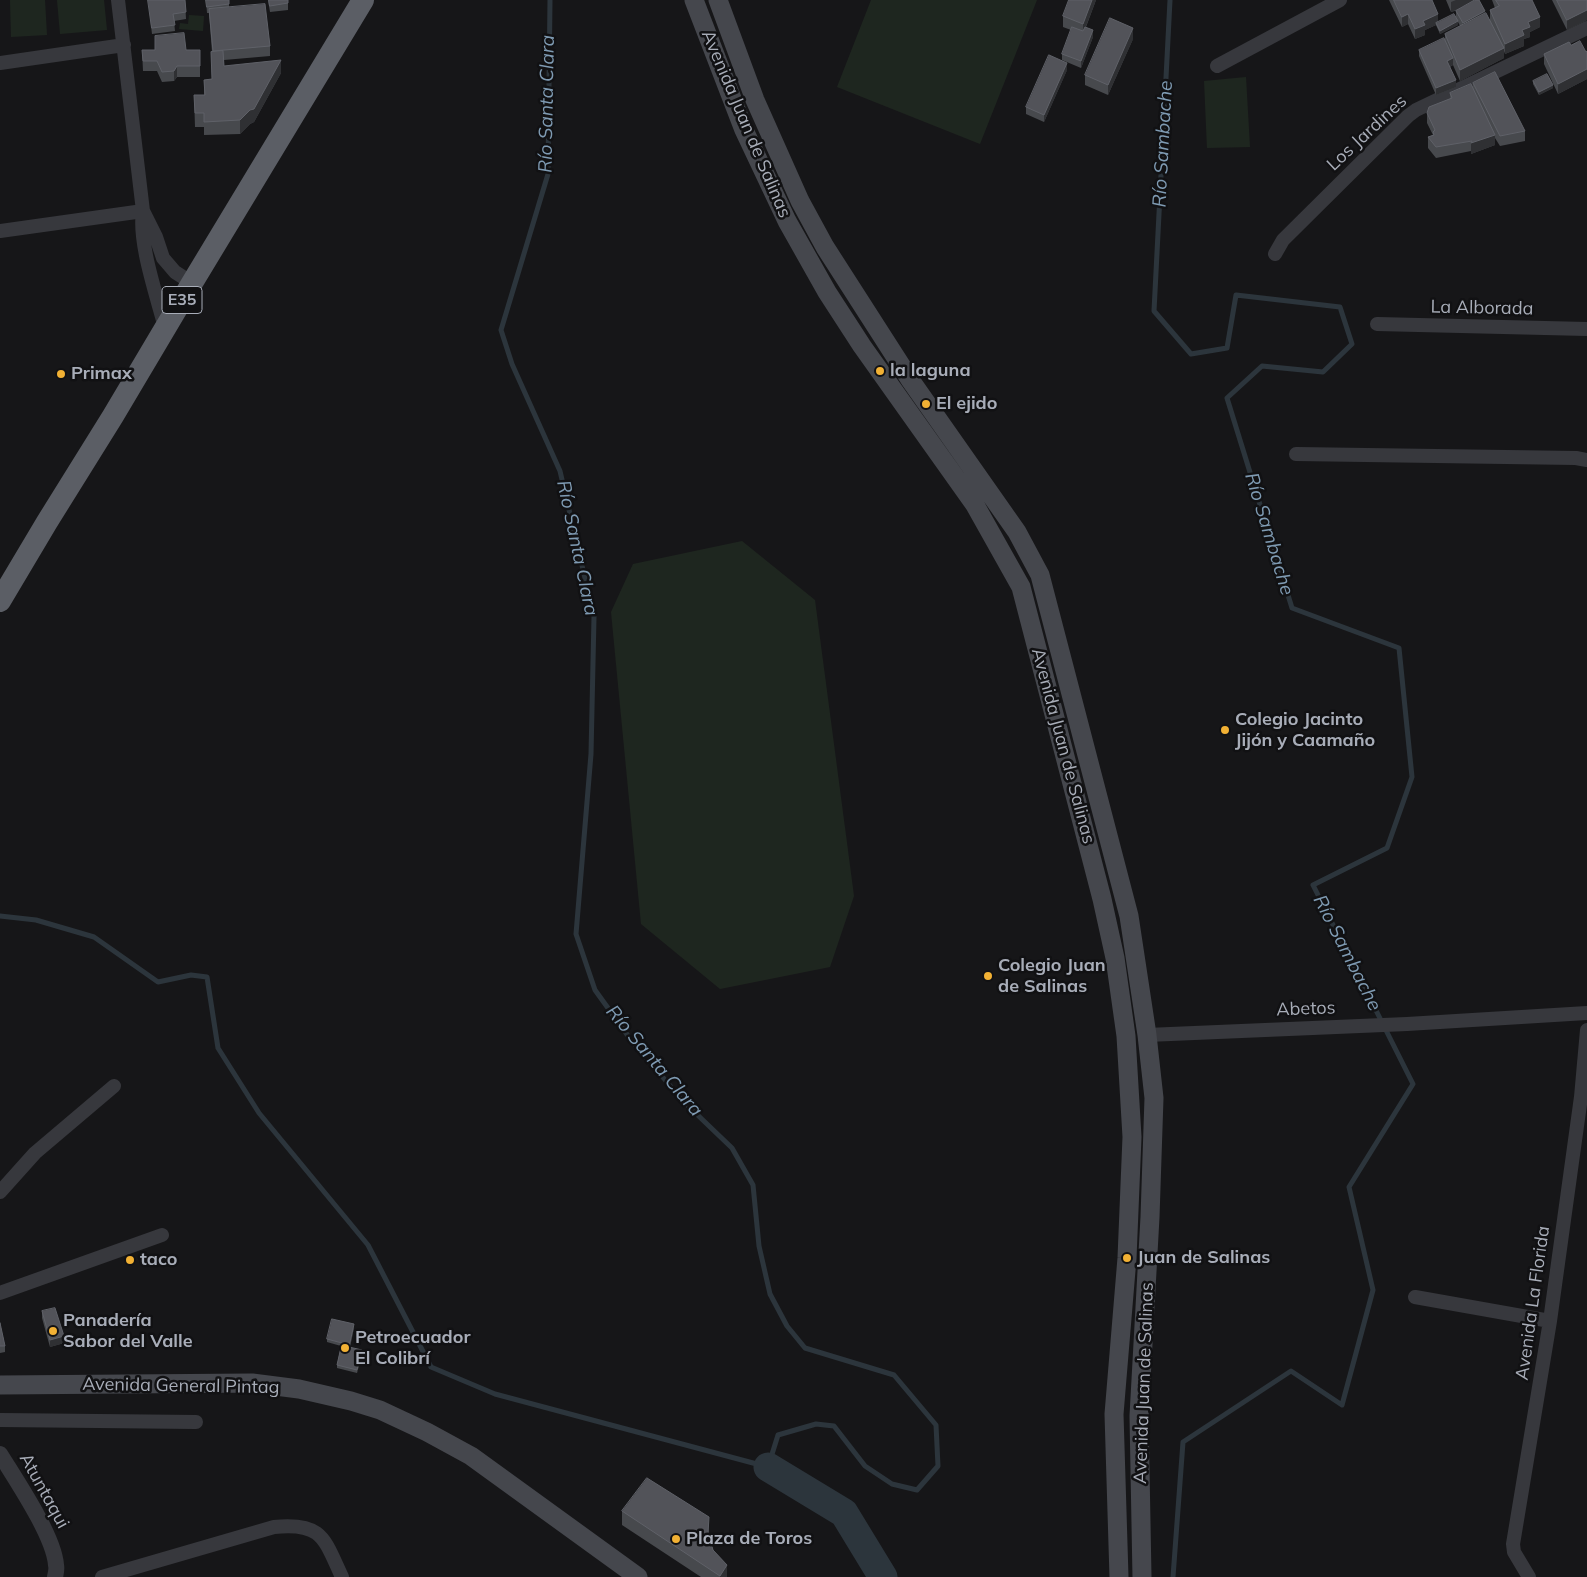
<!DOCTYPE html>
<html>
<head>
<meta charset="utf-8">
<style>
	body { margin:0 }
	canvas { display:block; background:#161618 }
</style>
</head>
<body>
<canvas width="1587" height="1577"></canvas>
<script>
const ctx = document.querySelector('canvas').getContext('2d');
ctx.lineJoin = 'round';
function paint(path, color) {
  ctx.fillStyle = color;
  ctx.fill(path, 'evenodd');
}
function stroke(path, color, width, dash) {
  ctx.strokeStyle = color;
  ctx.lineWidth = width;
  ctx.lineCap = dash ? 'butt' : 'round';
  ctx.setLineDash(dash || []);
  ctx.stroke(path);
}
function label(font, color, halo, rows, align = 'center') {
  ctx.font = font + ' Mulish,sans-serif';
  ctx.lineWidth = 5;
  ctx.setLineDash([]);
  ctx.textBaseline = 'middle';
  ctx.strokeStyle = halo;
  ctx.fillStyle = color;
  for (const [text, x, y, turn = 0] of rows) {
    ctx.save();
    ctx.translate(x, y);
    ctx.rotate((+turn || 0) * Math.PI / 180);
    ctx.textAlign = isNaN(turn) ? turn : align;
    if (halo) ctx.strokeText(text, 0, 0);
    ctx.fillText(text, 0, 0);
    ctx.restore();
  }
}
paint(new Path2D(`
	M 10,0 L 45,0 L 47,35 L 11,37 Z
	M 57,0 L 104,0 L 107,30 L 60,34 Z
	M 871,0 L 1037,0 L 980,144 L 837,87 Z
	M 189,15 L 204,16 L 203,31 L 179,29 L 180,23 L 188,24 Z
	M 1246,77 L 1250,147 L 1207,148 L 1204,81 Z
	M 742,541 L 815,600 L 854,896 L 830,967 L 720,989 L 641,924 L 611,612 L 633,564 Z`), '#1e261f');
stroke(new Path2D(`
	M 1170,0 L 1154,311 L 1191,354 L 1227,348 L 1236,295 L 1340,307 L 1352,344 L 1323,372 L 1262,366 L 1227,398 L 1292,608 L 1399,648 L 1412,777 L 1387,848 L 1313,885 L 1413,1084 L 1349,1187 L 1373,1290 L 1342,1405 L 1291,1371 L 1183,1442 L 1173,1577
	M 0,916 L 36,920 L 94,937 L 158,982 L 191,975 L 207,977 L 218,1048 L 259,1113 L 368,1245 L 431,1367 L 495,1394 L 768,1467 L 778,1435 L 816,1424 L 834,1426 L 865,1466 L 892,1484 L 917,1490 L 938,1466 L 936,1425 L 894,1375 L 805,1348 L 787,1326 L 770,1294 L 759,1246 L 753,1185 L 732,1148 L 684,1102 L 631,1040 L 595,990 L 576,934 L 591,754 L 594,617 L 560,471 L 512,364 L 501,330 L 548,174 L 550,0`), '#2c353c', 5);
stroke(new Path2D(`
	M 768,1467 L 844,1513 L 883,1577`), '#2c353c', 29);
stroke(new Path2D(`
	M 118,0 L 143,211 C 138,243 157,296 165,328
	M 0,63 L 124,45
	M 1217,66 L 1340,0
	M 143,211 L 156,237 L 163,258 L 175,272 L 192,283
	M 0,231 L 143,211
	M 1275,254 L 1283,240 L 1408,116 L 1416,110 L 1587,28
	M 1377,324 L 1587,329
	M 1296,454 L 1576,458 L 1587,460
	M 1147,1035 L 1407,1024 L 1587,1013
	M 0,1192 L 35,1153 L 114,1086
	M 0,1293 L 162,1235
	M 1415,1297 L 1550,1321
	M 0,1420 L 196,1422
	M 102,1577 L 274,1527 C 323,1522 324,1539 342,1577
	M 1529,1577 L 1514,1552 L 1513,1544 L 1550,1321 L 1581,1097 L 1587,1030`), '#37383d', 14);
stroke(new Path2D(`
	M 0,1454 C 16,1480 54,1536 56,1565 C 57,1569 56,1573 55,1577`), '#37383d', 16);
stroke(new Path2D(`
	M 694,0 L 744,130 L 787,221 L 827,292 L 862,346 L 975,505 L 1021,587 L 1102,899 L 1115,958 L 1126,1036 L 1132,1137 L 1127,1258 L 1114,1414 L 1119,1577
	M 718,0 L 755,100 L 800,201 L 825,247 L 911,381 L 1017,532 L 1040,575 L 1129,916 L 1147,1035 L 1154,1098 L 1150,1217 L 1139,1416 L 1142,1577
	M 0,1385 L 252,1383 L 299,1389 L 351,1401 L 380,1410 L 427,1432 L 471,1456 L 638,1577`), '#45474d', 19);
stroke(new Path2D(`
	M 0,601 L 47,522 L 113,416 L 192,283 L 363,0`), '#5b5e65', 22);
paint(new Path2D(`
	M 148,0 L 185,0 L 186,19 L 174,21 L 175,31 L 152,34 Z
	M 206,0 L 229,0 L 229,7 L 270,46 L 270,56 L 224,60 L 224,66 L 281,73 L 254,122 L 250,124 L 240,134 L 204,135 L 204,127 L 195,127 L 194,95 L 204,95 L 204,80 L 212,79 L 211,52 L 212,52 L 209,13 L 207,13 Z
	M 268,0 L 288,0 L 288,10 L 270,12 Z
	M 1069,0 L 1096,0 L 1086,27 L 1093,37 L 1081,68 L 1062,60 L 1062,54 L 1071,30 L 1063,27 L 1063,16 Z
	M 1389,0 L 1432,0 L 1438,22 L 1458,25 L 1440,34 L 1436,25 L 1425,30 L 1425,35 L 1415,39 L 1408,24 L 1402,27 Z
	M 1446,0 L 1479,0 L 1485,14 L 1490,20 L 1490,10 L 1495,8 L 1492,0 L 1532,0 L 1540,27 L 1530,32 L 1530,37 L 1524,39 L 1524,46 L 1505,54 L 1504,51 L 1504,58 L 1460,81 L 1453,65 L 1450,67 L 1456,87 L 1436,95 L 1419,56 L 1419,50 L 1445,39 L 1445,34 L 1460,26 L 1456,18 L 1456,11 L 1458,10 L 1451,12 Z
	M 1552,0 L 1587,0 L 1587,20 L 1567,30 Z
	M 1133,39 L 1108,95 L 1085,85 L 1085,75 Z
	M 1571,45 L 1586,52 L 1587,51 L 1587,79 L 1558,94 L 1544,64 L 1544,54 Z
	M 142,50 L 200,50 L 200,77 L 177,77 L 174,81 L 162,82 L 157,71 L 143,71 Z
	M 1067,70 L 1044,122 L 1026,114 L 1026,107 Z
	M 1533,81 L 1553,88 L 1539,95 L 1533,84 Z
	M 1473,83 L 1525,131 L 1525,141 L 1500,146 L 1495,138 L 1495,145 L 1471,154 L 1471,151 L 1436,158 L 1428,148 L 1428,137 L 1433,135 L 1427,123 L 1427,113 L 1450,99 L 1450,93 L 1473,86 Z
	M 42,1311 L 64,1343 L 50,1347 L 42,1318 Z
	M 0,1323 L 5,1346 L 5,1352 L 0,1353 Z
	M 354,1328 L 350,1347 L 362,1354 L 357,1373 L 337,1368 L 337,1365 L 341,1346 L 327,1342 L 327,1339 Z
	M 622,1511 L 709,1530 L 709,1537 L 713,1550 L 727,1577 L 701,1577 L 622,1525 Z`), '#47494d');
paint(new Path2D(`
	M 1092,0 L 1096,0 L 1083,34 L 1083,24 Z
	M 1456,0 L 1477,0 L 1477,1 L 1451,12 L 1451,2 Z
	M 1587,10 L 1587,20 L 1567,30 L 1567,20 Z
	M 1485,11 L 1485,18 L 1463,30 L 1463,23 Z
	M 1408,14 L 1408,24 L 1402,27 L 1402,17 Z
	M 1438,14 L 1438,24 L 1436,23 L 1436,25 L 1425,30 L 1425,35 L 1415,39 L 1415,29 L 1423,21 Z
	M 1540,17 L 1540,27 L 1530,32 L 1530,37 L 1524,39 L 1524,46 L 1505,54 L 1505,44 L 1522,30 L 1528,22 Z
	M 1458,21 L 1458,25 L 1440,34 L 1440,31 Z
	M 1133,28 L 1133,39 L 1108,95 L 1108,85 Z
	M 1093,30 L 1093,37 L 1081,68 L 1081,61 Z
	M 1504,48 L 1504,58 L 1460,81 L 1460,70 Z
	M 1453,58 L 1453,65 L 1447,68 L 1447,61 Z
	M 281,60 L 281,73 L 254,122 L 250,124 L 240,134 L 240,120 Z
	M 1067,63 L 1067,70 L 1044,122 L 1044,115 Z
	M 177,66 L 177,77 L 174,81 L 174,71 Z
	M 1587,69 L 1587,79 L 1558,94 L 1558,84 Z
	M 1456,80 L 1456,87 L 1436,95 L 1436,88 Z
	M 1553,85 L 1553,88 L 1539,95 L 1539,92 Z
	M 1495,135 L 1495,145 L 1471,154 L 1471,143 Z
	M 354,1324 L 354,1328 L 349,1350 L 349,1347 Z
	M 64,1336 L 64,1343 L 50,1347 L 50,1340 Z
	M 362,1350 L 362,1354 L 357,1373 L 357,1370 Z
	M 709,1517 L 709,1530 L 708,1547 L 708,1533 Z
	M 727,1565 L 727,1577 L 720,1577 L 720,1576 Z`), '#2f3033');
const building = new Path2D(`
	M 148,0 L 185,0 L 186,12 L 173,14 L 175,25 L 152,28 Z
	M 206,0 L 229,0 L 229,4 L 207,7 Z
	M 269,0 L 288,0 L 288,3 L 270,6 Z
	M 1069,0 L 1092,0 L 1083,24 L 1063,16 Z
	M 1394,0 L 1432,0 L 1438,14 L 1423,21 L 1425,25 L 1415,29 L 1408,14 L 1402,17 Z
	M 1475,0 L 1479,0 L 1485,11 L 1463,23 L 1456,11 Z
	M 1496,0 L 1532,0 L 1540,17 L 1528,22 L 1530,27 L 1522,30 L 1524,35 L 1505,44 L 1490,10 L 1499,6 Z
	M 1557,0 L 1587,0 L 1587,10 L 1567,20 Z
	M 265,4 L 270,46 L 213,51 L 209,9 Z
	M 1486,13 L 1504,48 L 1460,70 L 1445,34 Z
	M 1454,14 L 1458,21 L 1440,31 L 1436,23 Z
	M 1110,18 L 1133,28 L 1108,85 L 1085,75 Z
	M 1072,27 L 1083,31 L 1085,27 L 1093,30 L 1081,61 L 1062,54 Z
	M 184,33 L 186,50 L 200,50 L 200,66 L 177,66 L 174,71 L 162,72 L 157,61 L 143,61 L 142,50 L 155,50 L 155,36 Z
	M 1444,38 L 1453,58 L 1447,61 L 1456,80 L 1436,88 L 1419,50 Z
	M 1580,41 L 1586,52 L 1587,51 L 1587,69 L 1558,84 L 1544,54 L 1569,42 L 1571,45 Z
	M 223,51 L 224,66 L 281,60 L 254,109 L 250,110 L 240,120 L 204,122 L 204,113 L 195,113 L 194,95 L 205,95 L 204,80 L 212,79 L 211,52 Z
	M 1049,55 L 1067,63 L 1044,115 L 1026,107 Z
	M 1495,72 L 1525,131 L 1500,136 L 1473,83 Z
	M 1547,74 L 1553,85 L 1539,92 L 1533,81 Z
	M 1471,84 L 1495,135 L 1471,143 L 1472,141 L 1436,147 L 1428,137 L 1434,135 L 1433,132 L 1435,130 L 1427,113 L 1429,107 L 1452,98 L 1450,93 Z
	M 55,1308 L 64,1336 L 50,1340 L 42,1311 Z
	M 332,1319 L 354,1324 L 349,1347 L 362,1350 L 357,1370 L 337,1365 L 342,1343 L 327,1339 Z
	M 0,1323 L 5,1346 L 0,1346 Z
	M 647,1478 L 709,1517 L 708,1533 L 713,1550 L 727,1565 L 720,1576 L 622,1511 Z`);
paint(building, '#525359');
stroke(building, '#5f6168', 1);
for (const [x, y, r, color] of [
	[880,371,5,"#f2b134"],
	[61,374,5,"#f2b134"],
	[926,404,5,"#f2b134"],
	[1225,730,5,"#f2b134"],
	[988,976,5,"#f2b134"],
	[1127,1258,5,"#f2b134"],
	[130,1260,5,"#f2b134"],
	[53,1331,5,"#f2b134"],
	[345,1348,5,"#f2b134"],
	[676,1539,5,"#f2b134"]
]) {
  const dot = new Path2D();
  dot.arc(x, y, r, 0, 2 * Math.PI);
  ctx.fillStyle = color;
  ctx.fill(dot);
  stroke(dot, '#111113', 2);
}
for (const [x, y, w] of [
	[182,300,40]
]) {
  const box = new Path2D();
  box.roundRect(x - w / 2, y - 13.5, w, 27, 4);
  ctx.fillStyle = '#111113';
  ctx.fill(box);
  stroke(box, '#a8adb8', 1);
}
label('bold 16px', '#a8adb8', null, [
	["E35",182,300]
]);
label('18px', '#a8adb8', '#111113', [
	["Avenida Juan de Salinas",746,124,67],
	["Los Jardines",1367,133,-43],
	["La Alborada",1482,308,1],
	["Avenida Juan de Salinas",1063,746,75],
	["Abetos",1306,1009,-2],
	["Avenida La Florida",1533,1303,-82],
	["Avenida Juan de Salinas",1144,1383,-88],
	["Avenida General Pintag",181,1386,1],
	["Atuntaqui",44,1491,61]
]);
label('bold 18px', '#a8adb8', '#111113', [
	["la laguna",890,371],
	["Primax",71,374],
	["El ejido",936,404],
	["Colegio Jacinto",1235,720],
	["Jijón y Caamaño",1235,741],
	["Colegio Juan",998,966],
	["de Salinas",998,987],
	["Juan de Salinas",1137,1258],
	["taco",140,1260],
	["Panadería",63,1321],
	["Sabor del Valle",63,1342],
	["Petroecuador",355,1338],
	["El Colibrí",355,1359],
	["Plaza de Toros",686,1539]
], 'left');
label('italic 19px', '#7f9bb3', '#111113', [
	["Río Santa Clara",547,104,-89],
	["Río Sambache",1163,144,-87],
	["Río Sambache",1269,534,73],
	["Río Santa Clara",577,548,78],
	["Río Sambache",1347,953,63],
	["Río Santa Clara",654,1061,50]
]);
</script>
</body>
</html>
